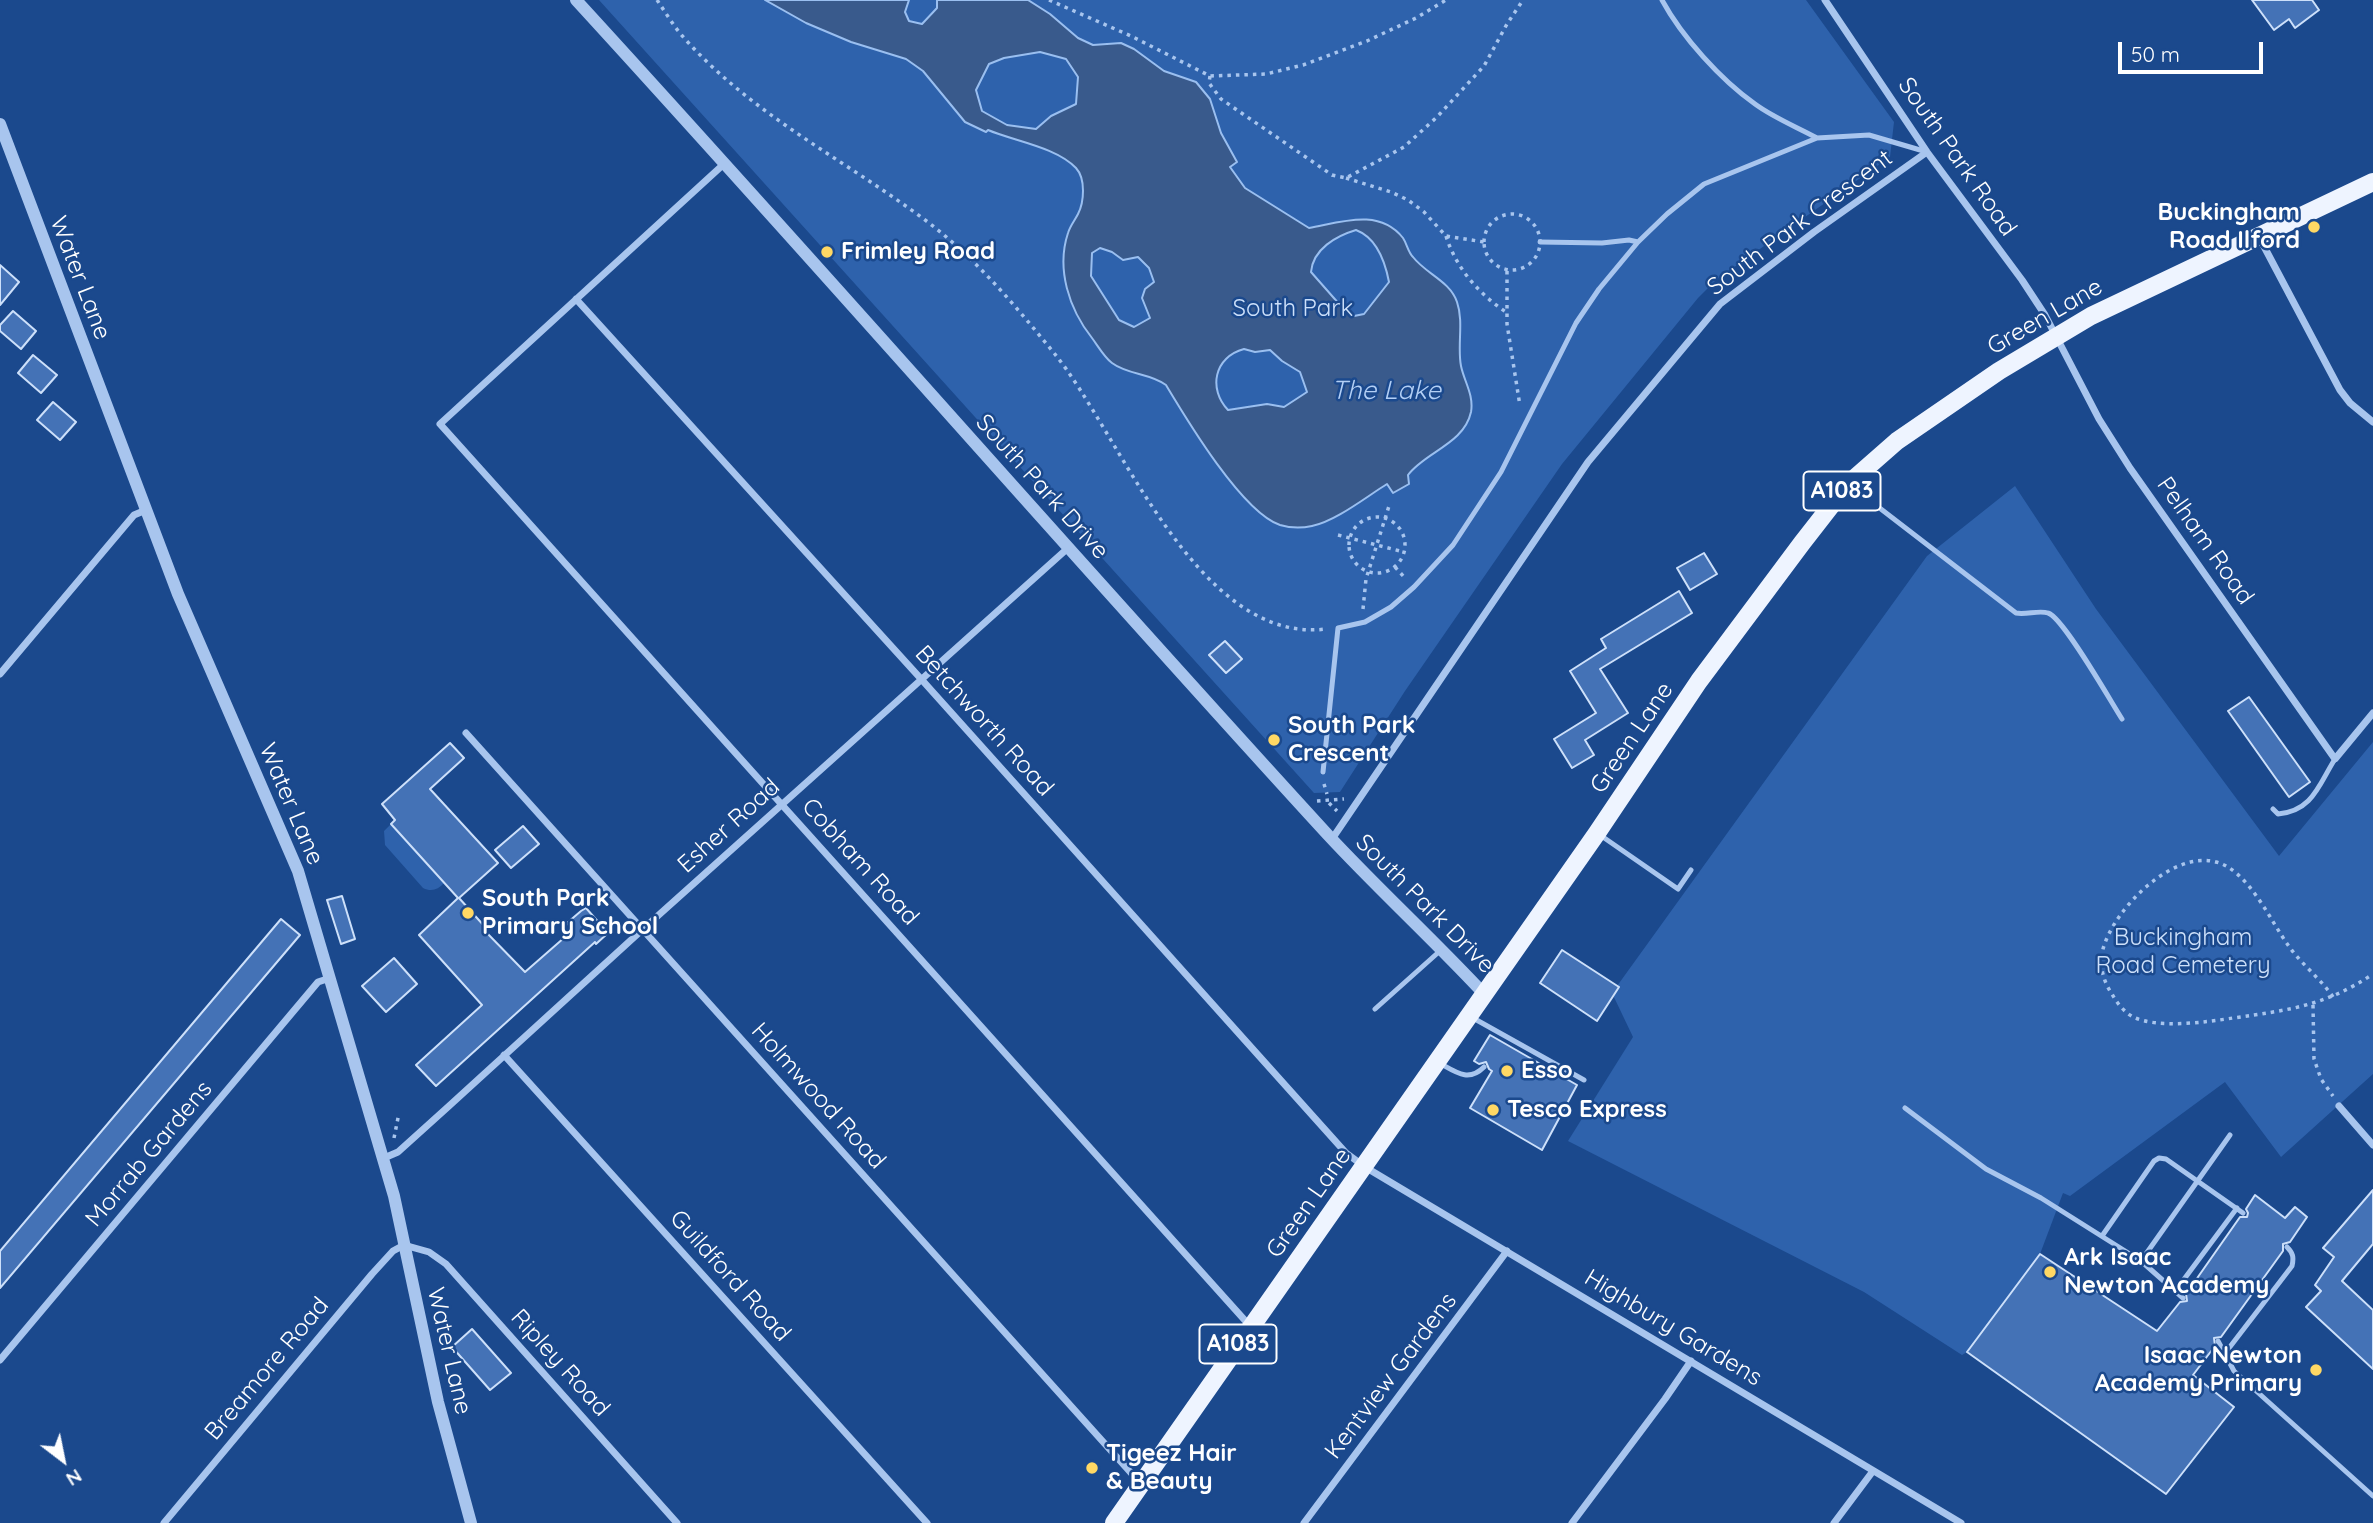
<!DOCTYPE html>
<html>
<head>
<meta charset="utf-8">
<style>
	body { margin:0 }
	#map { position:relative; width:2373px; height:1523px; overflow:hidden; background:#1b498d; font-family:Quicksand,sans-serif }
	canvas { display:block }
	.north { position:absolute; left:28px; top:1425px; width:70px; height:70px; -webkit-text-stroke:5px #1b498d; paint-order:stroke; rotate:148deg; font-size:19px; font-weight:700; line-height:28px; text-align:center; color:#fff }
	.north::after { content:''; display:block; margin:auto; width:24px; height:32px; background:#fff; clip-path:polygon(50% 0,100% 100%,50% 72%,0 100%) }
	.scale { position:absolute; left:2118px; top:42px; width:145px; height:32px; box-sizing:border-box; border:4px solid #fff; border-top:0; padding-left:9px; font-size:21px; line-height:24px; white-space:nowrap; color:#fff; -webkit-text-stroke:5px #1b498d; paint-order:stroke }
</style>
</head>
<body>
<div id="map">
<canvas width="2373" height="1523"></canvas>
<div class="north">N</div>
<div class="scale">50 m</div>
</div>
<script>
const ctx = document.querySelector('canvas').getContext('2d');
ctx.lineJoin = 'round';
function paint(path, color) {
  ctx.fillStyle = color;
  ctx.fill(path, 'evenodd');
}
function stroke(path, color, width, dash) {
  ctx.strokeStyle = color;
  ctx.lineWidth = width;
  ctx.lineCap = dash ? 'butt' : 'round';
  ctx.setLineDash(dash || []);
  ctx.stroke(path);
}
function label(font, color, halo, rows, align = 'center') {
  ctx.font = font + ' Quicksand,sans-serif';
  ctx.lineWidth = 5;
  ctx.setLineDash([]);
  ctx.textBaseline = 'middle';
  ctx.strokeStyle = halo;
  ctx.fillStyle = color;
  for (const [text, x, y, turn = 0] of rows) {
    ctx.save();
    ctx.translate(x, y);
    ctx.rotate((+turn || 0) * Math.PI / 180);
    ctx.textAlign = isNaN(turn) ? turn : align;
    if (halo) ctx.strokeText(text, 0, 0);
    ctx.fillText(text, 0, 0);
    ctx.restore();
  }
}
paint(new Path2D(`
	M 599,0 L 1806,0 L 1894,122 L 1890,157 L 1716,280 L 1698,298 L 1562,464 L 1405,691 L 1340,792 L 1314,793 Z
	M 2015,486 L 2096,609 L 2279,856 L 2373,742 L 2373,1074 L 2281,1157 L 2225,1082 L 2070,1196 L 2063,1193 L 2040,1254 L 1967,1352 L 1962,1355 L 1864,1292 L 1568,1141 L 1633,1037 L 1612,993 L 1927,556 Z
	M 391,824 L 444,883 C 438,890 431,892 423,888 L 385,845 L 384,831 Z`), '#2e62ac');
const water = new Path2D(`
	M 765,0 L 909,0 L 905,12 L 909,21 L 922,24 L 937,8 L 937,0 L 1028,0 L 1050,14 L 1078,38 L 1093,45 L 1121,43 L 1134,49 L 1164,71 L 1196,82 L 1210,99 L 1221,133 L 1237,162 L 1230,167 L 1245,188 L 1309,228 C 1342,222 1379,208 1403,238 C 1407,244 1408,252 1413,257 C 1426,274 1450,281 1457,302 C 1464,322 1457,346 1461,366 C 1464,381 1474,395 1471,412 C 1464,444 1425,452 1408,475 L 1409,484 L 1393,493 L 1387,484 C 1366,497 1336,521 1312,526 C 1303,528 1290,528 1280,525 C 1242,512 1187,420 1166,385 C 1150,373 1128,375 1112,363 C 1104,357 1098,346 1092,338 C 1069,309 1056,269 1068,233 C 1070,226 1075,220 1078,214 C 1084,202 1086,179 1076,168 C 1056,147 1014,141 988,130 L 986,132 L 965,122 L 923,71 L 906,59 L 851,42 L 806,23 ZM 1040,52 L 1066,59 L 1078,77 L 1076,104 L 1051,116 L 1036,129 L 1007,125 L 982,111 L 976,90 L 989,64 L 1004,58 ZM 1356,230 C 1377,238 1385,261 1389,282 L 1364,314 L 1354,316 L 1340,305 L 1311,272 C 1313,249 1336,236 1356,230 ZM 1100,248 L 1112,252 L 1123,260 L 1138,257 L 1149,268 L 1154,282 L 1145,289 L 1142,298 L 1150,318 L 1134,327 L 1119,320 L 1091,276 L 1092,253 ZM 1244,349 L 1255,352 L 1270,350 L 1282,361 L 1300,372 L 1307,392 L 1284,407 L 1267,404 L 1228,410 C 1208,389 1214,357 1244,349 Z`);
paint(water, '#395a8c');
stroke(water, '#9abff0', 2);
const building = new Path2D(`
	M 2252,0 L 2312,0 L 2319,10 L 2295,28 L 2289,19 L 2274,30 Z
	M 0,265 L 19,282 L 0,305 Z
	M 13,311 L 36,331 L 21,349 L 0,331 L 0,325 Z
	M 33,355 L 57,375 L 41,393 L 18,373 Z
	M 53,402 L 76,422 L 60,440 L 37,420 Z
	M 1704,553 L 1717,574 L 1690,590 L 1677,568 Z
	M 1679,591 L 1692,613 L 1600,669 L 1628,713 L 1585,740 L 1594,755 L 1572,768 L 1554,739 L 1596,713 L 1570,671 L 1606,648 L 1601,639 Z
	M 1225,641 L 1242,659 L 1226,673 L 1209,655 Z
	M 2249,697 L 2310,782 L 2289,797 L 2228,711 Z
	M 450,743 L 464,758 L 430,789 L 498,863 L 459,898 L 486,928 L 484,930 L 525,972 L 573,930 L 567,923 L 581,911 L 586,908 L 608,933 L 596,944 L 595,942 L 436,1086 L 416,1065 L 482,1005 L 419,935 L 458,898 L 391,824 L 395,820 L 382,804 Z
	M 523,826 L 539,844 L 511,868 L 495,850 Z
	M 342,896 L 355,939 L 341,944 L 327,900 Z
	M 281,919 L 300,935 L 0,1288 L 0,1251 Z
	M 1562,950 L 1619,987 L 1597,1021 L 1540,983 Z
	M 394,958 L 417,984 L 386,1012 L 362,986 Z
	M 1490,1035 L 1577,1085 L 1542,1150 L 1470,1108 L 1492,1071 L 1489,1069 L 1486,1062 L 1479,1064 L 1474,1061 Z
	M 2373,1190 L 2373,1244 L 2342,1281 L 2373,1310 L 2373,1369 L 2306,1307 L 2321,1291 L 2315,1285 L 2334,1257 L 2323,1248 Z
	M 2255,1195 L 2285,1218 L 2295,1207 L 2307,1217 L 2290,1242 L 2283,1244 L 2283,1251 L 2221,1337 L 2214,1338 L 2215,1346 L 2193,1375 L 2234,1407 L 2166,1494 L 1967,1352 L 2040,1254 L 2157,1331 L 2180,1302 L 2187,1301 L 2186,1294 L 2240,1217 L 2247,1217 L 2248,1213 L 2246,1209 Z
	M 472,1329 L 511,1373 L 490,1390 L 452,1347 Z`);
paint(building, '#4472b6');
stroke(building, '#cde0fa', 2);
stroke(new Path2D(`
	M 657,0 C 666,13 674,27 685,39 C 752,114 841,158 921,217 C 972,254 1014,304 1054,353 C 1121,435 1197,645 1326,629
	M 1049,0 L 1131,36 L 1210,76 L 1266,74 L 1303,65 L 1367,41 L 1416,18 L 1446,0
	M 1210,76 L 1209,83 L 1221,99 L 1332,175 L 1346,178 L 1404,147 L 1437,117 L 1484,66 L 1507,24 L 1523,0
	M 1346,178 L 1391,192 L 1408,200 L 1424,212 L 1446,236 L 1484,242
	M1484 242a28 28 0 1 1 56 0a28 28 0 1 1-56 0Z
	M 1446,236 C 1456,268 1479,294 1506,312
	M 1507,271 L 1507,324 L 1520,406
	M1349 545a28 28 0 1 1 56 0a28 28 0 1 1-56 0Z
	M 1338,535 L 1404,552
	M 1395,567 L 1405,578
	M 1363,609 L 1366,579 L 1389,506
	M 1324,784 L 1327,794
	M 1317,801 L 1344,799
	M 1329,803 L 1337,811
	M 2333,997 C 2320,978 2301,964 2288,945 C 2270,920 2248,870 2216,862 C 2172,850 2114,909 2103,949 C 2099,965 2103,981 2112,994 C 2117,1003 2124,1012 2133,1017 C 2158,1029 2207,1022 2233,1018 C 2289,1010 2325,1006 2373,974
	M 2313,1005 L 2314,1059 L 2321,1079 L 2333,1096
	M 394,1138 L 399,1113`), '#a8c5ee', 3.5, [3.5, 5]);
stroke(new Path2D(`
	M 1662,0 C 1682,37 1721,80 1755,104 C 1774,118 1797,127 1817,138
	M 1540,242 L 1602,243 L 1629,240 L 1638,242
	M 1851,486 L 2016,613 C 2026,615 2039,610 2048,613 C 2063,617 2111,702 2122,719
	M 1323,772 L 1338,628 L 1365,622 L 1391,607 L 1414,587 L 1453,545 L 1501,472 L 1576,323 L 1599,289 L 1638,242 L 1667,214 L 1704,184 L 1817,138 L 1869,135 L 1927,152
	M 2273,809 L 2278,814 C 2313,811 2319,784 2335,759
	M 1600,835 L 1678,889 L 1691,870
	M 1375,1009 L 1441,950
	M 1473,1018 L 1584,1080
	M 1441,1064 C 1457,1073 1469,1082 1484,1067
	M 1905,1108 L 1986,1169 L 2041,1198 L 2141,1261 L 2183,1298
	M 2102,1236 L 2154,1161 L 2159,1158 L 2166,1159 L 2243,1213
	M 2141,1261 L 2230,1135
	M 2176,1290 L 2237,1208
	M 2218,1341 L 2234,1371 L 2373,1496
	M 2226,1352 L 2292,1266 C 2294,1257 2293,1253 2287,1247`), '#a8c5ee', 5);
stroke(new Path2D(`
	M 1825,0 L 1927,152 L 2022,280 L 2045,315 L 2099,419 L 2130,468 L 2335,759 L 2373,713
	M 725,163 L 440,424 L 1250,1326
	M 2259,237 L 2340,390 L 2350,403 L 2373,422
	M 576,299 L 922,680 L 1346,1153 L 1365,1167 L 1961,1523
	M 0,674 L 134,515 L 146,510
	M 466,733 L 1141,1484
	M 1332,839 L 1588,462 L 1720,304 L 1814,232 L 1927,152
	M 504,1055 L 927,1523
	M 2339,1106 L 2373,1145
	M 384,1158 L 398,1152 L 449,1106 L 642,930 L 1068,548
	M 0,1360 L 318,982 L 330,978
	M 164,1523 L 372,1274 L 393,1251 L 404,1245 L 429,1252 L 446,1264 L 677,1523
	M 1304,1523 L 1507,1251
	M 1572,1523 L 1665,1399 L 1691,1361
	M 1834,1523 L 1873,1471`), '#a8c5ee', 7);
stroke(new Path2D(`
	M 576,0 C 829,276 1075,559 1328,835 C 1379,890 1434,940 1485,995
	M 0,124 L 178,594 L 298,871 L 394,1196 L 438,1402 L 471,1523`), '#a8c5ee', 12);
stroke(new Path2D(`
	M 1114,1523 L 1597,833 L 1699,681 L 1802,543 L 1848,484 L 1897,441 L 1999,371 L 2091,316 L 2373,182`), '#eef4ff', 18);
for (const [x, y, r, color] of [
	[2314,227,7,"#ffd864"],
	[827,252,7,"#ffd864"],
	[1274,740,7,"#ffd864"],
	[468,913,7,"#ffd864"],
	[1507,1071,7,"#ffd864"],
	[1493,1110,7,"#ffd864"],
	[2050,1272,7,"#ffd864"],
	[2316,1370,7,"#ffd864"],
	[1092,1468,7,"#ffd864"]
]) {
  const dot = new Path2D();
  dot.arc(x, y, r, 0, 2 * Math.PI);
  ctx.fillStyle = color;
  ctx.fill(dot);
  stroke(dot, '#1b498d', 2.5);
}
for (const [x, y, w] of [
	[1842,491,77],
	[1238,1344,77]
]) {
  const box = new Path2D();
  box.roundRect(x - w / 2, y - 19.5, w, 39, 5);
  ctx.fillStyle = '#1b498d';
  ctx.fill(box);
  stroke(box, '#fff', 2);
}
label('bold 23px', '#fff', null, [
	["A1083",1842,491],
	["A1083",1238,1344]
]);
label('24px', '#fff', '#1b498d', [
	["South Park Road",1957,157,55],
	["South Park Crescent",1800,223,-37],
	["Water Lane",80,278,69],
	["Green Lane",2045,317,-30],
	["South Park Drive",1042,487,48],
	["Pelham Road",2205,541,55],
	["Betchworth Road",984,721,48],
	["Green Lane",1632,738,-56],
	["Water Lane",291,804,67],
	["Esher Road",729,826,-42],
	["Cobham Road",860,862,48],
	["South Park Drive",1425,904,45],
	["Holmwood Road",818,1096,48],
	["Morrab Gardens",149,1154,-50],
	["Green Lane",1309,1203,-55],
	["Guildford Road",730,1276,48],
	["Highbury Gardens",1673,1328,31],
	["Water Lane",449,1351,77],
	["Ripley Road",560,1363,48],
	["Breamore Road",267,1369,-50],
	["Kentview Gardens",1391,1376,-53]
]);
label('bold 24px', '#fff', '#1b498d', [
	["Buckingham",2300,213,"right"],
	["Road Ilford",2300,241,"right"],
	["Frimley Road",841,252],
	["South Park",1288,726],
	["Crescent",1288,754],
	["South Park",482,899],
	["Primary School",482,927],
	["Esso",1521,1071],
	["Tesco Express",1507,1110],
	["Ark Isaac",2064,1258],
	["Newton Academy",2064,1286],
	["Isaac Newton",2302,1356,"right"],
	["Academy Primary",2302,1384,"right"],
	["Tigeez Hair",1106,1454],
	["& Beauty",1106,1482]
], 'left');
label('24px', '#cde0fa', '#1b498d', [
	["South Park",1293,309],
	["Buckingham",2183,938],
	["Road Cemetery",2183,966]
]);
label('italic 26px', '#b3cff5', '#1b498d', [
	["The Lake",1386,391]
]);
</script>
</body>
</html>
